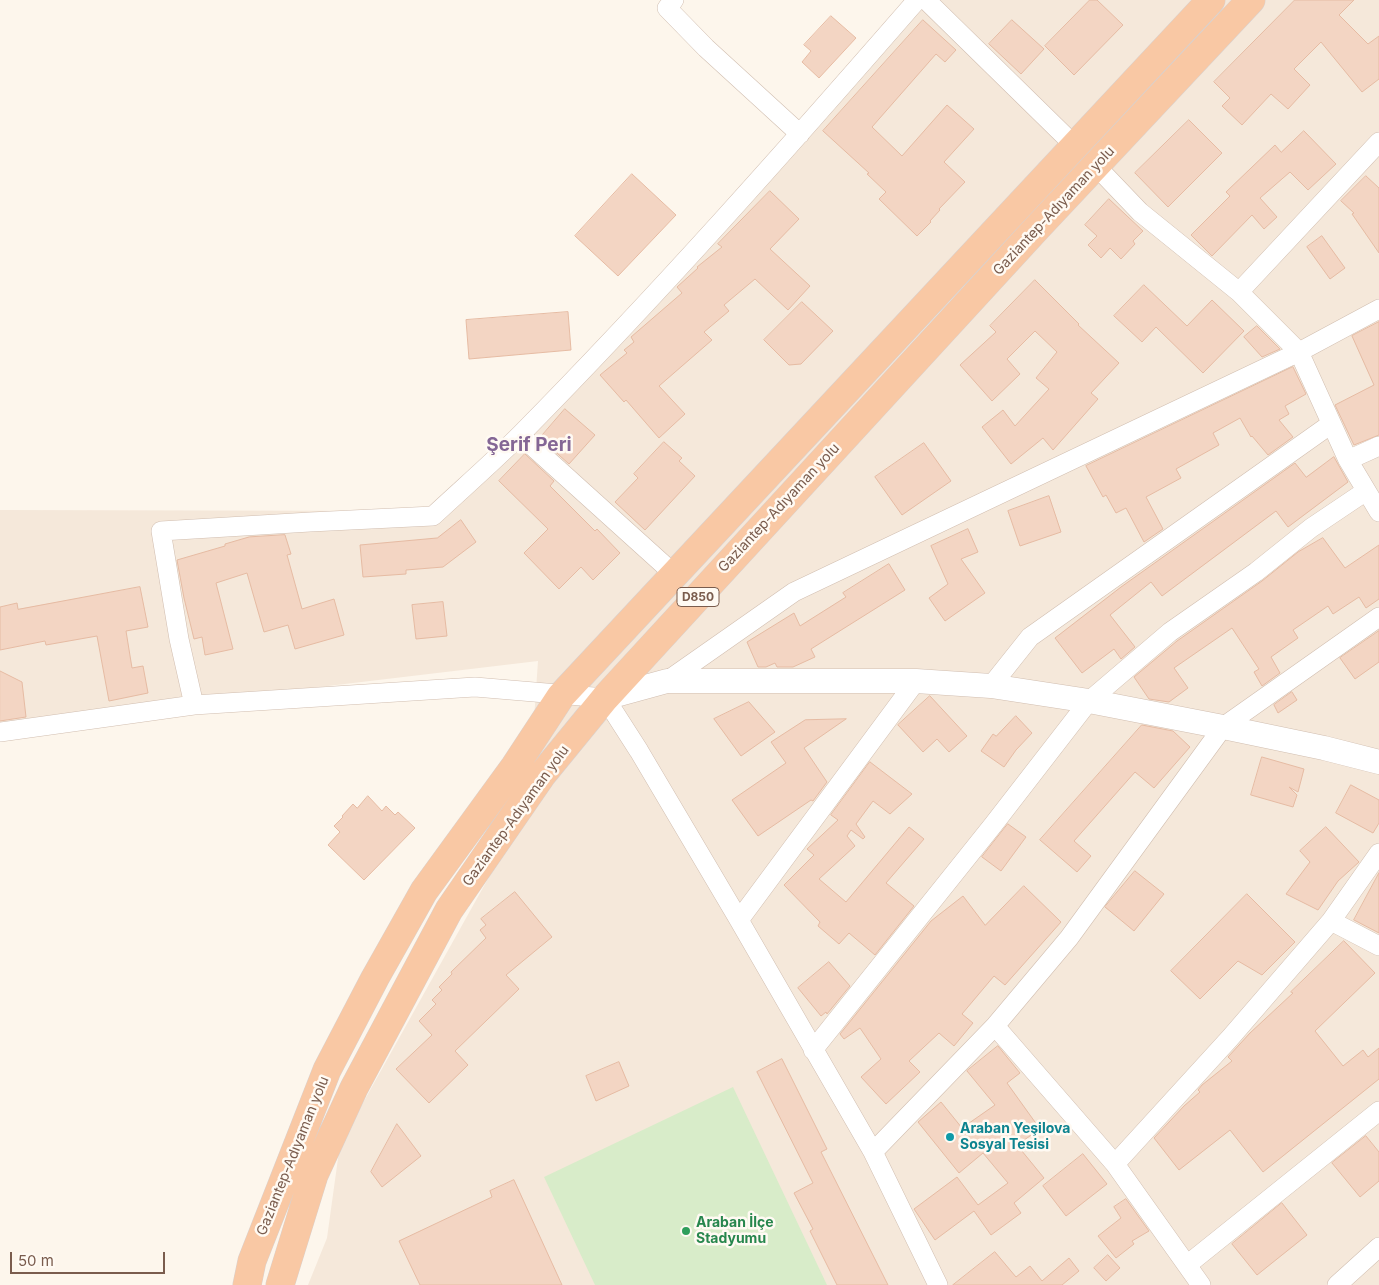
<!DOCTYPE html>
<html>
<head>
<meta charset="utf-8">
<style>
	body { margin:0 }
	#map { position:relative; width:1379px; height:1285px; overflow:hidden; background:#fdf6ec; font-family:Inter,sans-serif }
	canvas { display:block }
	.scale { position:absolute; left:10px; top:1252px; width:155px; height:22px; box-sizing:border-box; border:2px solid #7a5c4d; border-top:0; padding-left:6px; font-size:15px; line-height:18px; white-space:nowrap; color:#7a5c4d; -webkit-text-stroke:4px #fffaf3; paint-order:stroke }
</style>
</head>
<body>
<div id="map">
<canvas width="1379" height="1285"></canvas>
<div class="scale">50 m</div>
</div>
<script>
const ctx = document.querySelector('canvas').getContext('2d');
ctx.lineJoin = 'round';
function paint(path, color) {
  ctx.fillStyle = color;
  ctx.fill(path, 'evenodd');
}
function stroke(path, color, width, dash) {
  ctx.strokeStyle = color;
  ctx.lineWidth = width;
  ctx.lineCap = dash ? 'butt' : 'round';
  ctx.setLineDash(dash || []);
  ctx.stroke(path);
}
function label(font, color, halo, rows, align = 'center') {
  ctx.font = font + ' Inter,sans-serif';
  ctx.lineWidth = 5;
  ctx.setLineDash([]);
  ctx.textBaseline = 'middle';
  ctx.strokeStyle = halo;
  ctx.fillStyle = color;
  for (const [text, x, y, turn = 0] of rows) {
    ctx.save();
    ctx.translate(x, y);
    ctx.rotate((+turn || 0) * Math.PI / 180);
    ctx.textAlign = isNaN(turn) ? turn : align;
    if (halo) ctx.strokeText(text, 0, 0);
    ctx.fillText(text, 0, 0);
    ctx.restore();
  }
}
paint(new Path2D(`
	M 922,0 L 1379,0 L 1379,1285 L 308,1285 L 327,1238 L 340,1144 L 528,807 L 538,661 L 0,725 L 0,510 L 435,511 Z`), '#f5e8da');
paint(new Path2D(`
	M 733,1087 L 827,1285 L 595,1285 L 544,1177 Z`), '#d8ecc9');
const building = new Path2D(`
	M 1090,0 L 1097,0 L 1123,25 L 1074,75 L 1045,46 Z
	M 1295,0 L 1354,0 L 1339,15 L 1368,44 L 1379,36 L 1379,79 L 1362,92 L 1321,42 L 1294,69 L 1310,85 L 1288,109 L 1271,94 L 1242,125 L 1222,106 L 1230,98 L 1214,82 Z
	M 831,16 L 856,38 L 819,78 L 802,62 L 811,51 L 804,45 Z
	M 923,20 L 956,50 L 945,62 L 936,54 L 872,127 L 902,156 L 947,105 L 974,129 L 944,162 L 965,182 L 939,209 L 940,210 L 930,221 L 931,222 L 917,236 L 879,199 L 886,192 L 867,174 L 869,173 L 823,131 Z
	M 1012,20 L 1044,49 L 1021,74 L 989,44 Z
	M 1189,120 L 1222,153 L 1168,207 L 1135,173 Z
	M 1304,131 L 1336,164 L 1308,190 L 1290,172 L 1260,198 L 1277,217 L 1264,229 L 1252,215 L 1212,256 L 1191,235 L 1230,196 L 1226,192 L 1275,145 L 1281,152 Z
	M 632,174 L 676,215 L 618,276 L 575,236 Z
	M 1366,176 L 1379,188 L 1379,253 L 1352,214 L 1354,213 L 1341,201 Z
	M 770,191 L 799,219 L 770,249 L 810,286 L 788,310 L 755,279 L 724,305 L 729,311 L 704,332 L 712,340 L 659,386 L 685,414 L 659,438 L 626,400 L 624,402 L 600,375 L 627,353 L 624,350 L 634,342 L 631,337 L 682,293 L 677,287 L 698,268 L 697,267 L 722,247 L 718,244 Z
	M 1109,199 L 1143,231 L 1133,241 L 1135,244 L 1121,259 L 1110,248 L 1101,258 L 1088,245 L 1097,236 L 1085,225 Z
	M 1322,236 L 1345,268 L 1330,279 L 1307,247 Z
	M 1035,280 L 1079,324 L 1078,325 L 1119,363 L 1091,393 L 1098,399 L 1053,450 L 1043,438 L 1011,464 L 982,427 L 1003,410 L 1015,426 L 1049,389 L 1036,378 L 1057,352 L 1035,331 L 1007,359 L 1020,374 L 992,401 L 960,365 L 996,332 L 990,326 Z
	M 1144,285 L 1187,326 L 1212,300 L 1244,331 L 1203,373 L 1156,327 L 1142,342 L 1114,316 Z
	M 802,302 L 833,331 L 801,364 L 789,365 L 764,340 Z
	M 568,312 L 571,350 L 469,359 L 466,320 Z
	M 1379,322 L 1379,435 L 1354,445 L 1335,405 L 1374,385 L 1352,336 Z
	M 1257,326 L 1280,349 L 1262,357 L 1244,337 Z
	M 1293,367 L 1306,394 L 1285,406 L 1289,414 L 1279,420 L 1293,437 L 1268,455 L 1252,436 L 1251,437 L 1240,418 L 1213,433 L 1219,445 L 1176,469 L 1181,478 L 1146,497 L 1163,529 L 1144,542 L 1126,508 L 1116,513 L 1106,495 L 1103,497 L 1086,466 Z
	M 565,409 L 595,435 L 569,464 L 540,438 Z
	M 664,442 L 682,458 L 679,461 L 695,476 L 645,530 L 615,502 L 638,478 L 634,474 Z
	M 924,443 L 951,481 L 902,515 L 875,477 Z
	M 525,454 L 554,481 L 550,486 L 595,531 L 597,529 L 620,553 L 593,580 L 581,567 L 559,589 L 524,553 L 548,529 L 499,481 Z
	M 1334,457 L 1348,482 L 1288,527 L 1276,511 L 1162,596 L 1151,582 L 1110,615 L 1135,647 L 1121,659 L 1114,649 L 1082,673 L 1055,638 L 1121,587 L 1295,463 L 1306,477 Z
	M 1049,496 L 1061,532 L 1020,546 L 1008,511 Z
	M 461,520 L 476,542 L 443,567 L 406,570 L 406,574 L 363,577 L 360,545 L 437,538 Z
	M 968,529 L 978,552 L 961,559 L 985,593 L 945,621 L 929,598 L 948,584 L 931,546 Z
	M 285,535 L 291,554 L 287,555 L 302,609 L 334,599 L 344,635 L 295,649 L 288,625 L 264,632 L 247,573 L 216,583 L 233,649 L 205,655 L 202,637 L 194,639 L 184,598 L 177,560 L 225,546 L 225,544 L 249,537 Z
	M 1323,538 L 1345,568 L 1379,545 L 1379,599 L 1366,608 L 1359,597 L 1333,614 L 1328,606 L 1293,630 L 1298,638 L 1271,657 L 1280,673 L 1262,686 L 1254,672 L 1259,669 L 1232,628 L 1174,668 L 1188,688 L 1169,702 L 1149,699 L 1134,677 L 1177,641 L 1262,581 L 1298,552 Z
	M 889,564 L 905,590 L 811,649 L 815,657 L 793,667 L 777,667 L 775,663 L 766,667 L 758,667 L 747,642 L 794,613 L 800,626 L 846,597 L 843,593 Z
	M 140,587 L 148,627 L 126,631 L 132,668 L 143,666 L 148,693 L 109,701 L 97,636 L 46,645 L 45,641 L 0,650 L 0,607 L 17,603 L 18,609 Z
	M 443,602 L 447,636 L 416,639 L 412,605 Z
	M 1379,631 L 1379,662 L 1355,679 L 1340,658 Z
	M 0,671 L 22,682 L 26,717 L 0,721 Z
	M 1292,692 L 1297,700 L 1278,713 L 1274,705 Z
	M 930,696 L 967,736 L 949,752 L 937,739 L 923,752 L 898,725 Z
	M 749,702 L 775,732 L 741,756 L 714,719 Z
	M 1016,716 L 1032,733 L 1016,750 L 1004,767 L 981,751 L 993,734 L 996,736 Z
	M 846,719 L 804,748 L 827,782 L 813,801 L 811,800 L 758,836 L 732,800 L 786,763 L 771,742 L 805,720 Z
	M 1142,725 L 1173,731 L 1190,747 L 1154,788 L 1135,772 L 1074,841 L 1091,856 L 1077,872 L 1040,840 Z
	M 1262,757 L 1304,769 L 1298,792 L 1289,787 L 1297,795 L 1293,807 L 1251,795 Z
	M 870,762 L 912,794 L 890,814 L 873,801 L 856,824 L 865,837 L 863,839 L 851,830 L 847,836 L 855,846 L 819,879 L 846,902 L 909,827 L 924,839 L 886,883 L 914,906 L 875,955 L 849,933 L 839,944 L 818,926 L 820,922 L 784,885 L 814,855 L 807,849 L 838,820 L 831,815 Z
	M 1351,785 L 1379,800 L 1379,823 L 1373,833 L 1336,813 Z
	M 368,796 L 382,811 L 386,806 L 395,815 L 398,812 L 415,828 L 364,880 L 328,845 L 340,832 L 334,826 L 343,817 L 342,816 L 353,804 L 357,808 Z
	M 1008,824 L 1026,837 L 1001,871 L 982,857 Z
	M 1326,827 L 1359,862 L 1338,881 L 1318,910 L 1286,894 L 1310,862 L 1300,851 Z
	M 1135,871 L 1164,894 L 1134,931 L 1105,907 Z
	M 1379,873 L 1379,933 L 1354,920 Z
	M 1024,886 L 1061,922 L 1005,985 L 994,976 L 962,1014 L 973,1023 L 954,1046 L 939,1033 L 909,1061 L 920,1072 L 886,1104 L 861,1077 L 881,1059 L 860,1028 L 844,1039 L 840,1034 L 931,921 L 963,896 L 985,925 Z
	M 515,892 L 552,937 L 506,975 L 519,989 L 455,1051 L 468,1065 L 429,1103 L 396,1069 L 432,1035 L 419,1021 L 436,1004 L 432,1000 L 442,990 L 439,987 L 452,974 L 451,972 L 486,938 L 480,930 L 486,925 L 481,919 Z
	M 1247,894 L 1295,942 L 1262,975 L 1238,961 L 1200,999 L 1171,971 Z
	M 1344,941 L 1375,973 L 1315,1031 L 1343,1066 L 1363,1050 L 1368,1057 L 1379,1048 L 1379,1079 L 1263,1172 L 1230,1130 L 1179,1170 L 1154,1138 L 1184,1106 L 1200,1092 L 1198,1090 L 1202,1085 L 1232,1061 L 1228,1057 L 1250,1033 L 1293,993 L 1291,992 Z
	M 829,962 L 850,986 L 827,1014 L 826,1012 L 821,1016 L 798,988 Z
	M 998,1046 L 1020,1073 L 1007,1083 L 1040,1129 L 1017,1145 L 1044,1178 L 1014,1203 L 1021,1213 L 991,1235 L 974,1211 L 935,1240 L 914,1209 L 957,1177 L 978,1205 L 1008,1183 L 983,1153 L 959,1173 L 918,1122 L 941,1102 L 962,1128 L 995,1105 L 967,1071 Z
	M 782,1059 L 827,1149 L 821,1152 L 888,1285 L 837,1285 L 810,1231 L 813,1229 L 794,1193 L 813,1183 L 757,1072 Z
	M 619,1062 L 629,1086 L 596,1101 L 586,1076 Z
	M 397,1124 L 421,1156 L 382,1187 L 371,1172 Z
	M 1366,1136 L 1379,1152 L 1379,1181 L 1360,1197 L 1332,1163 Z
	M 1083,1154 L 1107,1184 L 1066,1216 L 1043,1186 Z
	M 514,1180 L 562,1285 L 420,1285 L 399,1241 L 492,1197 L 490,1191 Z
	M 1126,1199 L 1149,1231 L 1132,1241 L 1134,1244 L 1116,1258 L 1098,1236 L 1121,1218 L 1114,1207 Z
	M 1282,1203 L 1307,1235 L 1257,1275 L 1232,1244 Z
	M 995,1252 L 1016,1277 L 1030,1266 L 1042,1281 L 1069,1258 L 1079,1271 L 1062,1285 L 953,1285 Z
	M 1108,1255 L 1120,1268 L 1106,1281 L 1094,1268 Z`);
paint(building, '#f3d5c3');
stroke(building, '#e6bba3', 1);
const minor = new Path2D(`
	M 674,0 L 667,8 L 706,48 L 800,134
	M 926,0 L 1074,145
	M 1096,166 L 1140,212 L 1239,292 L 1299,352 L 1348,460 L 1379,512
	M 1239,292 L 1379,142
	M 520,435 L 674,574
	M 1348,460 L 1379,446
	M 667,681 L 794,592 L 1299,352 L 1379,309
	M 991,686 L 1030,637 L 1331,424
	M 194,705 L 179,639 L 161,531 L 310,522 L 433,516 C 462,489 493,462 521,434 C 659,294 789,147 917,0
	M 0,732 L 194,705 L 475,687 L 605,698 L 639,751 L 739,920 L 873,1152 L 938,1285
	M 739,920 L 916,681
	M 1331,921 L 1379,946
	M 995,1026 L 1115,1164 L 1201,1285
	M 813,1050 L 993,825 L 1089,701 L 1170,632 L 1256,572 L 1311,528 L 1366,491
	M 873,1152 L 995,1026 L 1069,938 L 1223,727 L 1379,617
	M 1115,1164 L 1230,1038 L 1331,921 L 1379,853
	M 1187,1265 L 1379,1111
	M 1337,1285 L 1379,1247`);
const tertiary = new Path2D(`
	M 605,698 L 667,681 L 916,681 L 991,686 L 1089,701 L 1223,727 L 1324,748 L 1379,762`);
const trunk = new Path2D(`
	M 247,1285 L 252,1261 L 327,1070 L 375,978 L 424,891 L 515,766 L 561,696 L 1211,0
	M 280,1285 L 314,1175 L 354,1088 L 449,910 L 542,775 L 605,698 L 1037,228 L 1251,0`);
stroke(minor, '#d1beb0', 20);
stroke(tertiary, '#d1beb0', 25);
stroke(trunk, '#dad1cd', 29);
stroke(minor, '#fff', 19);
stroke(tertiary, '#fff', 24);
stroke(trunk, '#f9c8a4', 28);
for (const [x, y, r, color] of [
	[950,1137,5,"#0f9aa8"],
	[686,1231,5,"#2e9e5b"]
]) {
  const dot = new Path2D();
  dot.arc(x, y, r, 0, 2 * Math.PI);
  ctx.fillStyle = color;
  ctx.fill(dot);
  stroke(dot, '#fffaf3', 2);
}
for (const [x, y, w] of [
	[698,597,42]
]) {
  const box = new Path2D();
  box.roundRect(x - w / 2, y - 9.5, w, 19, 4);
  ctx.fillStyle = '#fffaf3';
  ctx.fill(box);
  stroke(box, '#7a5c4d', 1);
}
label('bold 12px', '#7a5c4d', null, [
	["D850",698,597]
]);
label('14px', '#7a5c4d', '#fffaf3', [
	["Gaziantep-Adıyaman yolu",1054,211,-47],
	["Gaziantep-Adıyaman yolu",779,508,-47],
	["Gaziantep-Adıyaman yolu",516,816,-54],
	["Gaziantep-Adıyaman yolu",293,1156,-68]
]);
label('bold 14px', '#0d838f', '#fffaf3', [
	["Araban Yeşilova",960,1129],
	["Sosyal Tesisi",960,1145]
], 'left');
label('bold 14px', '#27864d', '#fffaf3', [
	["Araban İlçe",696,1223],
	["Stadyumu",696,1239]
], 'left');
label('bold 19px', '#846695', '#fffaf3', [
	["Şerif Peri",529,445]
]);
</script>
</body>
</html>
